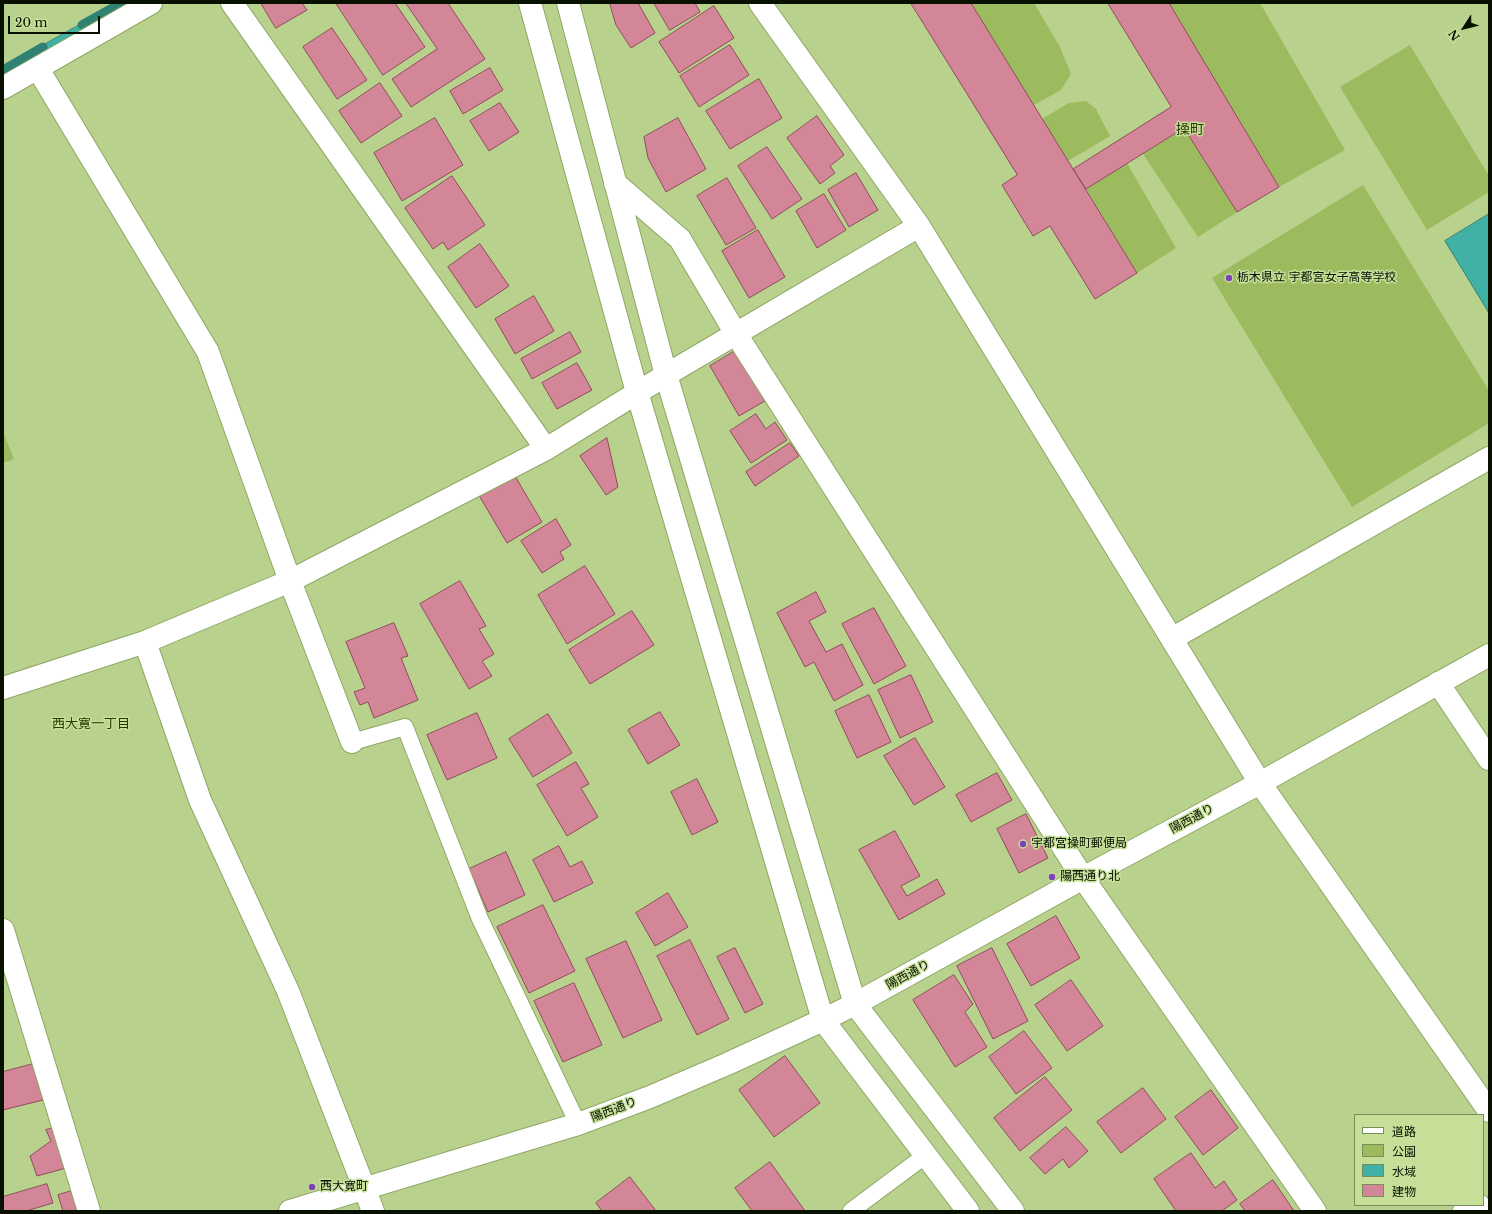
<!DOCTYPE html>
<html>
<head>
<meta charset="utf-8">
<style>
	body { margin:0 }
	#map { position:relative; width:1492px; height:1214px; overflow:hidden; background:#b8d28d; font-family:"Libre Baskerville","Noto Sans JP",serif }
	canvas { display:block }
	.frame { position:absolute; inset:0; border:4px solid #081000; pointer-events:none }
	.legend { position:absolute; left:1354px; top:1114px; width:130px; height:92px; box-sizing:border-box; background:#c5df99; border:1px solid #798c5c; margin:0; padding:5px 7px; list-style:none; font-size:12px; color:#081000 }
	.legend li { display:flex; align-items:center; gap:8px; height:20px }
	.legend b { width:20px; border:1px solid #798c5c }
	.north { position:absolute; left:1444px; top:8px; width:40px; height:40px; -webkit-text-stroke:3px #c5df99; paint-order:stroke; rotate:234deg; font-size:11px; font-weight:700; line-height:16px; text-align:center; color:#081000 }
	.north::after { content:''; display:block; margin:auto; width:14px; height:18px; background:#081000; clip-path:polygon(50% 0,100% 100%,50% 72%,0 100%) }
	.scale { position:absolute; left:8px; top:16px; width:92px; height:18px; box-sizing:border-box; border:2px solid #081000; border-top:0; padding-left:5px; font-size:12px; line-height:14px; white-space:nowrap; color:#081000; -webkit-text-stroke:3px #c5df99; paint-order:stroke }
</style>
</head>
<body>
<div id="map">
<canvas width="1492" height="1214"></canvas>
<div class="frame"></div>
<ul class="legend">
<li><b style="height:5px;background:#fff"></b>道路</li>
<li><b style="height:11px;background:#9cbb5e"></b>公園</li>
<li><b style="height:11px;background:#40b1a4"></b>水域</li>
<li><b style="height:11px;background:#d28697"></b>建物</li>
</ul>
<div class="north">N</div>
<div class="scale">20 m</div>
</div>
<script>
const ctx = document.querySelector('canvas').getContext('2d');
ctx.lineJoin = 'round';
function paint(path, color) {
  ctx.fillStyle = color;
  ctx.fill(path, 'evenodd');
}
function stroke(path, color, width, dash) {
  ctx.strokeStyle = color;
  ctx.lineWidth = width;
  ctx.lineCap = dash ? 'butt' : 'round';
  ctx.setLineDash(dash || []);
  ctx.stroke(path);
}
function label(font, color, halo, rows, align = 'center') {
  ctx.font = font + ' "Libre Baskerville","Noto Sans JP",serif';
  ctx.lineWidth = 3;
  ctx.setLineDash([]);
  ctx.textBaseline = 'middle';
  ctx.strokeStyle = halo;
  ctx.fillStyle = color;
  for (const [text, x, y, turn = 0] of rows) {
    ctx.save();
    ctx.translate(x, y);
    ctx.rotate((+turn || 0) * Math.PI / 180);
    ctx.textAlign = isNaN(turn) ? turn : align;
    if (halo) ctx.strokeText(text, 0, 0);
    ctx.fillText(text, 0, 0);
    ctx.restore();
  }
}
paint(new Path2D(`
	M 971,3 L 1034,3 L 1060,47 L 1071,74 L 1061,90 L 1034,105 Z
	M 1169,3 L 1260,3 L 1345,150 L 1279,187 Z
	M 1410,45 L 1489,176 L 1489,192 L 1427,230 L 1340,87 Z
	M 1086,101 L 1096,109 L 1110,136 L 1068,161 L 1042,119 L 1069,103 Z
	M 1184,128 L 1237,212 L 1198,237 L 1143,154 Z
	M 1127,163 L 1176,248 L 1137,273 L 1086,189 Z
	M 1363,185 L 1489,391 L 1489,423 L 1352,507 L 1212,278 Z
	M 3,432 L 14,459 L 3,463 Z`), '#9cbb5e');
const water = new Path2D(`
	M 92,18 L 96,25 L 37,58 L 33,51 Z
	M 1489,214 L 1489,313 L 1445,241 Z`);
paint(water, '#40b1a4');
stroke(water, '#2f8173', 1);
stroke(new Path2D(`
	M 82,25 L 121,3
	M 3,70 L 43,47`), '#2f8173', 9);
const building = new Path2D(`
	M 261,3 L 302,3 L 307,10 L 276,28 Z
	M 336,3 L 395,3 L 425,47 L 383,75 Z
	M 406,3 L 448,3 L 485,59 L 411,107 L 392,79 L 437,49 Z
	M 610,3 L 638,3 L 655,33 L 631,48 L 616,25 Z
	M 654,3 L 695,3 L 700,12 L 670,30 Z
	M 911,3 L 971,3 L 1137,273 L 1095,299 L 1050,226 L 1033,236 L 1002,185 L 1017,175 Z
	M 1108,3 L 1169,3 L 1279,187 L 1237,212 L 1184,128 L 1086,189 L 1073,169 L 1171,107 Z
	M 714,6 L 734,38 L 679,73 L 659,42 Z
	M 332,28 L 367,80 L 337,99 L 303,47 Z
	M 730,45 L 749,75 L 699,107 L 680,76 Z
	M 490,68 L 503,90 L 463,114 L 450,91 Z
	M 759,79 L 782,118 L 730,149 L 706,111 Z
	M 380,83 L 402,116 L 361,143 L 339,111 Z
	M 500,103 L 519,132 L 489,151 L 470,121 Z
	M 817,116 L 844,155 L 830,166 L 835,173 L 820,184 L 787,138 Z
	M 435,118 L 463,165 L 402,201 L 374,153 Z
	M 678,118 L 706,169 L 666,192 L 648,158 L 644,137 Z
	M 767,147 L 802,199 L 772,219 L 738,166 Z
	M 856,173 L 878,210 L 849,227 L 828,190 Z
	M 452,176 L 485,225 L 448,250 L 443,242 L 433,249 L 405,208 Z
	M 727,178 L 756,228 L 726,245 L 697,196 Z
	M 824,194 L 846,230 L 817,248 L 796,211 Z
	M 758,230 L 785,277 L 749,298 L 722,251 Z
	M 480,244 L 509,286 L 476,308 L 448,267 Z
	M 534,296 L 554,331 L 515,354 L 495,319 Z
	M 570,332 L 581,352 L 532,379 L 521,359 Z
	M 740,348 L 770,398 L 739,416 L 710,366 Z
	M 577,363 L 592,390 L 557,409 L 542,383 Z
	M 756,414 L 766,429 L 775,422 L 787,440 L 751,463 L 730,431 Z
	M 607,438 L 618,487 L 606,495 L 580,456 Z
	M 790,443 L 799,456 L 755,486 L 746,472 Z
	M 512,471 L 542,522 L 507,543 L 477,492 Z
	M 556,519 L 571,545 L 560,552 L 564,559 L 542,573 L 521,541 Z
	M 585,566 L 615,614 L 567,644 L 538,595 Z
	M 460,581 L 486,626 L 479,629 L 494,654 L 482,661 L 492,676 L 469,689 L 420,604 Z
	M 816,592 L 826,612 L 809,621 L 826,652 L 842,644 L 863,685 L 834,701 L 814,662 L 805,667 L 777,613 Z
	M 874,608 L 906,666 L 874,684 L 842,624 Z
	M 632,611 L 654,645 L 590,684 L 569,650 Z
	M 394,623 L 408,656 L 401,658 L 418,700 L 374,718 L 368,702 L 360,705 L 354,692 L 365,688 L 346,642 Z
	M 911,675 L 933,722 L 900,738 L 878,690 Z
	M 869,695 L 891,742 L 857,758 L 835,711 Z
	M 660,712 L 680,745 L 648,764 L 628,730 Z
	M 477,713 L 497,758 L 447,780 L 427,735 Z
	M 548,714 L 572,753 L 533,777 L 509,739 Z
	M 915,738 L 945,787 L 914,805 L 884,756 Z
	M 576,762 L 589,784 L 581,788 L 598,817 L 567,836 L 537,785 Z
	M 997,773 L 1012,800 L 971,822 L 956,795 Z
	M 697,779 L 718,822 L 692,835 L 671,792 Z
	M 1026,814 L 1048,858 L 1019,873 L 997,829 Z
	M 895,831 L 920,876 L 901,886 L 907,896 L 937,879 L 945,894 L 899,920 L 859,850 Z
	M 559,846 L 570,867 L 582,861 L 593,883 L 554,902 L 533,860 Z
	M 506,852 L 525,895 L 488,912 L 469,869 Z
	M 668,893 L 688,927 L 655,946 L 636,913 Z
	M 543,905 L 575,971 L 529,993 L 497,927 Z
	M 1056,916 L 1080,958 L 1031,986 L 1007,944 Z
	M 690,940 L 729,1019 L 697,1035 L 657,956 Z
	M 626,941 L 662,1020 L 623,1038 L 586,959 Z
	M 735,948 L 763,1004 L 745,1013 L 717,957 Z
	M 992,948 L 1028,1021 L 993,1039 L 957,966 Z
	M 954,975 L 973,1004 L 965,1012 L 987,1047 L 955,1067 L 913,1000 Z
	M 1071,980 L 1103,1026 L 1067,1051 L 1035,1005 Z
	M 574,983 L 602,1045 L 563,1062 L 534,1001 Z
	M 1024,1031 L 1052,1068 L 1016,1094 L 989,1057 Z
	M 785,1056 L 820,1103 L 774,1137 L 739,1090 Z
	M 37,1063 L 47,1099 L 3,1110 L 3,1072 Z
	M 1045,1077 L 1072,1110 L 1020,1151 L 994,1118 Z
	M 1143,1088 L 1166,1119 L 1121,1153 L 1097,1122 Z
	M 1211,1090 L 1238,1128 L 1203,1155 L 1175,1117 Z
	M 60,1126 L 70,1167 L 37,1176 L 30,1156 L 51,1141 L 46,1130 Z
	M 1066,1127 L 1088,1151 L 1069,1168 L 1063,1159 L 1045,1174 L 1030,1158 Z
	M 1191,1153 L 1215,1188 L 1224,1181 L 1237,1200 L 1222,1211 L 1176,1211 L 1154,1179 Z
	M 770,1162 L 805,1211 L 752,1211 L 735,1188 Z
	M 630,1177 L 656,1211 L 602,1211 L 596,1203 Z
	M 1273,1180 L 1294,1211 L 1245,1211 L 1240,1204 Z
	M 47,1184 L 53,1203 L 26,1211 L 3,1211 L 3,1197 Z
	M 79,1189 L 85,1211 L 63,1211 L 58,1195 Z`);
paint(building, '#d28697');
stroke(building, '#904a5c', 1);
const lane = new Path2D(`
	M 352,742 L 405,727 L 480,919 L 578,1124
	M 851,1211 L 926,1155`);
const street = new Path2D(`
	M 232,3 L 546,449
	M 760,3 L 919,226 L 1260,783 L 1489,1111
	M 38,69 L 208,352 L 290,581 L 352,742
	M 3,88 L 151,3
	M 615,183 L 680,239 L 736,334 L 1083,878 L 1315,1211
	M 1173,638 L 1489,458
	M 145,642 L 200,800 L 288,991 L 373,1211
	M 1438,683 L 1489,759
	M 3,688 L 145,642 L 290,581 L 546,449 L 666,375 L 919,226
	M 3,930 L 89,1211
	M 1464,1211 L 1479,1205`);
const secondary = new Path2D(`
	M 530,3 L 637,392 L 823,1020 L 968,1211
	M 568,3 L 666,375 L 855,1004 L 1013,1211
	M 290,1211 L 578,1124 L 650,1097 L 727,1064 L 823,1020 L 855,1004 L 1083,878 L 1260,783 L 1489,655`);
stroke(lane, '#8fa764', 18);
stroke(street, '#8fa764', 24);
stroke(secondary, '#8fa764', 24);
stroke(lane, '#fff', 16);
stroke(street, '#fff', 22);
stroke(secondary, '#fff', 22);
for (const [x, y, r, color] of [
	[1229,278,4,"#7f41b7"],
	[1023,844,4,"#7f41b7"],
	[1052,877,4,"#7f41b7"],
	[312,1187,4,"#7f41b7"]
]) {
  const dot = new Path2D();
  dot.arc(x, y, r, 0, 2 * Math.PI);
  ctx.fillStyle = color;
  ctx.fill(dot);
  stroke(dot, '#c5df99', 1.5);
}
label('12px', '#081000', '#c5df99', [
	["栃木県立 宇都宮女子高等学校",1237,278],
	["宇都宮操町郵便局",1031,844],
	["陽西通り北",1060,877],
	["西大寛町",320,1187]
], 'left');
label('12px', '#081000', '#c5df99', [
	["陽西通り",1192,819,-28],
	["陽西通り",908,975,-29],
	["陽西通り",614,1110,-21]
]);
label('13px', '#2b3a05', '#c5df99', [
	["西大寛一丁目",91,724]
]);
label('14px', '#2b3a05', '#c5df99', [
	["操町",1190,130]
]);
</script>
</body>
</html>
